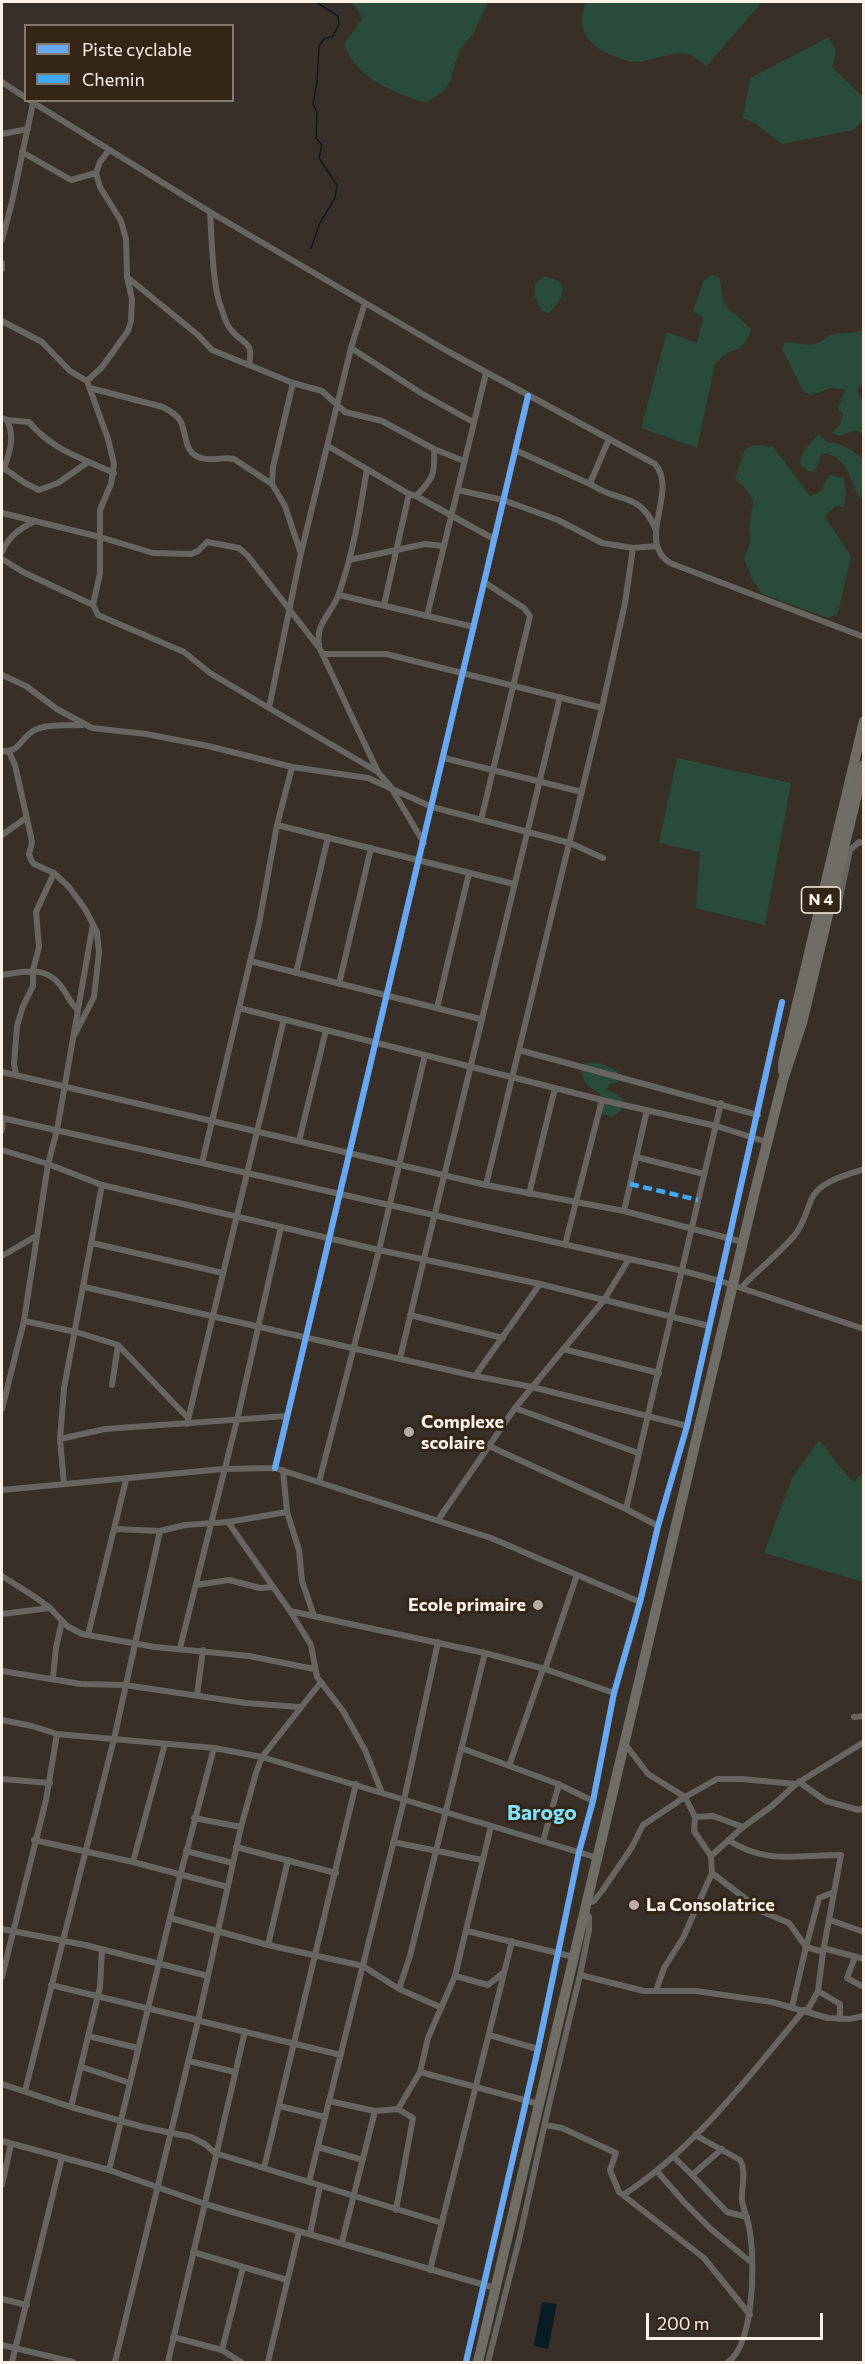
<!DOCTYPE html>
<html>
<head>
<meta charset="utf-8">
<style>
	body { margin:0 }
	#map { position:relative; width:865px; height:2364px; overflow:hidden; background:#383028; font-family:Commissioner,sans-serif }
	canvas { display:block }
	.frame { position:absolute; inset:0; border:3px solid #fbf1e8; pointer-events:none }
	.legend { position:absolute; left:24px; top:24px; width:210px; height:78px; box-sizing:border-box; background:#342617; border:2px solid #84776b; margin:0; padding:8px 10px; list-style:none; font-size:18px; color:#fbf1e8 }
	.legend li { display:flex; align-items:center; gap:12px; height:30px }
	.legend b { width:30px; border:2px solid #84776b }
	.scale { position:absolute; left:646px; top:2313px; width:177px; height:27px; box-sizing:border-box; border:3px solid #fbf1e8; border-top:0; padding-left:8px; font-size:18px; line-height:21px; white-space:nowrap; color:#fbf1e8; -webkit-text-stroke:4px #342617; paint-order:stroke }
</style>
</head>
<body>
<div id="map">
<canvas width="865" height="2364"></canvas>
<div class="frame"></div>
<ul class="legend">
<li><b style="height:8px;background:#66a8f1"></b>Piste cyclable</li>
<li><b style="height:8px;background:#3fa9f5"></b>Chemin</li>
</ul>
<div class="scale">200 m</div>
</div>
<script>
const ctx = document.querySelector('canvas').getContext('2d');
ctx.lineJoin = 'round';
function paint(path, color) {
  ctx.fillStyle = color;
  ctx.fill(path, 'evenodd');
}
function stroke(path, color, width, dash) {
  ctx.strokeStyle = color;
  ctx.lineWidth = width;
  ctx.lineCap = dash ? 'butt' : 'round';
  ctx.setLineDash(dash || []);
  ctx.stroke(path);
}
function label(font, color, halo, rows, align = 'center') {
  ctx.font = font + ' Commissioner,sans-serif';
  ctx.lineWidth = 6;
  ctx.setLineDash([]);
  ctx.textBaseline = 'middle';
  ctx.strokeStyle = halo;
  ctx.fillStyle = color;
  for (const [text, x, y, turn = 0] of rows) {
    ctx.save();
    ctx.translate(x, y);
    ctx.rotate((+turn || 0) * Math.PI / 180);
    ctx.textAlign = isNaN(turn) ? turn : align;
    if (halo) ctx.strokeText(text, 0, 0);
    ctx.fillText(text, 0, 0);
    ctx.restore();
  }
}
paint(new Path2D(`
	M 349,2 L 488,2 L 474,32 L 459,51 L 450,82 L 445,90 L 426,103 C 393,92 357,79 344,44 L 363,18 L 355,6 Z
	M 586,2 L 762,2 L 706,67 C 700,61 696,56 687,54 C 671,51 652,61 636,62 C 627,62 617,57 609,54 C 586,43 576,27 586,2 Z
	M 829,37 L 836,51 L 832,67 L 863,97 L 863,121 L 853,130 L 782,144 L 756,124 L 743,118 L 750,78 Z
	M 712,275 L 719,277 C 722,285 721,295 723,301 C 727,311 744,319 751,330 L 748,338 L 740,348 L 727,353 L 715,364 L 697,448 L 641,428 L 667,332 L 697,343 L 703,318 L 693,311 L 704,280 Z
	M 543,277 C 572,278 564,299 549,313 L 542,311 L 535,296 L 535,285 Z
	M 863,329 L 863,382 L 857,390 L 863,402 L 863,434 L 856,430 L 839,436 L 832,433 L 840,425 L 843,414 L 838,408 L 846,389 L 831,388 L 811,395 L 803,391 L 782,349 L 785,342 C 795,342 804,346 814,344 C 822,343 827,335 835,334 C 846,332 854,335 863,329 Z
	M 819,434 L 826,442 C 841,443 852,449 863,459 L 863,499 L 858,496 C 851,479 843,451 821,454 L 817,467 L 812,472 C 786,464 810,445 819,434 Z
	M 754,445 L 773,447 L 810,496 L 821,491 L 829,475 L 844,478 L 846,495 L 843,507 L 835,506 L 825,517 L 851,556 L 838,613 L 829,618 L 762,594 L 752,579 L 744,558 L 751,541 L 749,530 L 753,501 L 745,488 L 735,479 L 745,449 Z
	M 677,758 L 791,783 L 765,925 L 696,908 L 700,852 L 659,843 Z
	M 585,1063 L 600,1063 L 617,1071 L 619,1081 L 610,1084 L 606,1090 L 616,1094 L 624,1100 L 621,1110 L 613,1117 L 603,1114 L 596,1105 L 601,1095 L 586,1084 L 581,1071 Z
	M 819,1440 L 853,1483 L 863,1472 L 863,1582 L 764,1553 L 792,1478 Z`), '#284b3a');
paint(new Path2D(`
	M 542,2302 L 557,2304 L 548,2349 L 534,2346 Z`), '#0a1c23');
stroke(new Path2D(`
	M 305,2 L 310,2
	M 311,248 L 320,223 L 335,198 L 337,185 L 319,158 L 322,145 L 316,138 L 317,112 L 313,104 L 317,82 L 319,46 L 324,39 L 333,36 L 339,24 L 338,16 L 316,2`), '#0a1c23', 1.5);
stroke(new Path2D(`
	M 2,82 L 26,98
	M 29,100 L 210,212 L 449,352 L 655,464 C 679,492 635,540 670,563 L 864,637
	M 2,134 L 28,129
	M 22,152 L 71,180 L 96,173
	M 210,212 C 212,238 212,287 222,310 C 224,317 227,326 232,331 C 244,345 254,341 249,365
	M 2,240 L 12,202 L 33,103
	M 2,263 L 2,269
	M 127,277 L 198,335 L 212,350 L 293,383 L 322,391 L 345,412 L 382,421 L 434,449 L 464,461
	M 365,303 L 351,348 L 301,553 L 269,708 L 378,772
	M 2,321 L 42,342 L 70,371 L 87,381 L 108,439 L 114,464 L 111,484 L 100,510 L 100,573 L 93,605 L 98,615 L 184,652 L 210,673 L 269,708
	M 351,348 L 421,393 L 473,422
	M 87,381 L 102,367 L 128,331 L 131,321 L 132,299 L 127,277 L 126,239 L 121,221 L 100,187 L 96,173 L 100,162 L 109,150
	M 90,388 L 163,407 C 170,411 178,415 181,422 C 187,436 184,453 201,458 C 213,462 223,456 234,459 L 272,484 L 285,506 L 300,551
	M 2,418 L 7,420 L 29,422 C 52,450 82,458 114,473
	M 609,439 L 591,481 L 592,485 C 620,504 640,491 656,530
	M 328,446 L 409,494 L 416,496 L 494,539
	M 515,450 L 592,485
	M 2,467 L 25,483 L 39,490 L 58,483 L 88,462
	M 4,468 C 10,452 15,436 7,420
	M 272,484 L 273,467 L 293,383
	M 458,490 L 503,500 L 558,520 L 602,543 L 633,548 L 657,546
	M 416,496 C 434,478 435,474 434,449
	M 2,513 L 100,537 L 153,553 L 191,554 L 198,551 L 207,542 L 239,548 L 248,556 L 320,649 L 378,772 L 390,786 L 424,843
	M 2,552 C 9,536 19,529 35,521
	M 2,559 L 23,572 L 93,605
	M 349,560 L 425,544 L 443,546
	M 339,595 L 474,627
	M 384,605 L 409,494
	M 427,616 L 486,373
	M 319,645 C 315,624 331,614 338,596 C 353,555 360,511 367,469
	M 322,654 L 386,654 L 602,708
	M 2,675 L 26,686 L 57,709 L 92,728 L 146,734 L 208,746 L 292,767 L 368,778 L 432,807 L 570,843 L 603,858
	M 2,751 C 19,753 21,738 33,731 C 46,723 67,726 82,725
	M 9,752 L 15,765 L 31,837 L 32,843 L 29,854 L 31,860 L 34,864 L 54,873 L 69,887 L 85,909 L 97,932 L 99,953 L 94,997 L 75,1034
	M 444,758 L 582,792
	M 481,820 L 530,616 L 524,608 L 484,582
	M 277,825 L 514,884
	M 2,835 L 26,818
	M 829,909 L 838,907 L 850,850 L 859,842 L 864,843
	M 250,961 L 480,1019
	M 296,973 L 328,837
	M 2,975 C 22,972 45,965 60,985 C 67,993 69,1002 77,1009
	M 339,984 L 371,848
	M 239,1008 L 602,1100 L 716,1126 L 767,1142
	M 437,1008 L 469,873
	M 519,1050 L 758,1115
	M 2,1072 L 486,1185 L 624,1211 L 743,1242
	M 16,1074 L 14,1064 L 17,1026 L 23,1006 L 33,986 L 33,970 L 39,947 L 36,912 L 54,873
	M 2,1118 L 683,1271 L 720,1281 L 864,1329
	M 2,1130 L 3,1118
	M 299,1141 L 326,1030
	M 2,1150 L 48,1164 L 102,1185 L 379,1250 L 540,1284 L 709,1326
	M 636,1157 L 704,1174
	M 202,1163 L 259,924 L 277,825 L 292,767
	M 486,1185 L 602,708 L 625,603 L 633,548
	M 529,1194 L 555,1088
	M 624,1211 L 647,1110
	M 92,1243 L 223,1273
	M 565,1245 L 602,1100
	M 2,1256 L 36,1236
	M 84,1287 L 475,1376 L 532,1387 L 687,1426
	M 741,1288 C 757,1270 778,1255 794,1236 C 804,1225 806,1211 812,1198 C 820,1181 847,1175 864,1169
	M 410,1315 L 503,1338
	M 24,1321 L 76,1332 L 118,1345 L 188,1418
	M 563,1349 L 659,1373
	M 400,1358 L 560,697
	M 475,1376 L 540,1284
	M 112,1385 L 118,1345
	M 515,1408 L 638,1453
	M 2,1409 L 24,1321 L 48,1164 L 57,1130 L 93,924
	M 187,1424 L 284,1019
	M 60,1439 L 105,1429 L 287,1416
	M 489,1446 L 626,1509 L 658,1526
	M 275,1468 L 528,396
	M 283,1470 L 287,1512 L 299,1550 L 302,1581 L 314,1616
	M 319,1482 L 379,1250 L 425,1055
	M 64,1484 L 60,1439 L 64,1388 L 102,1185
	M 2,1490 L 223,1469 L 275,1468 L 491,1538 L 640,1602
	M 626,1509 L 721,1103
	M 438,1520 L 515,1408 L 604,1300 L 629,1259
	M 228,1522 L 290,1611 L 485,1653 L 545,1669 L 614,1693
	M 115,1529 L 160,1531 L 185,1525 L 228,1522 L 287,1512
	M 2,1576 L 35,1597 L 50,1608 L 67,1626 L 82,1634 L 155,1647 L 249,1656 L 314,1669
	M 196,1585 L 229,1580 L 260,1588 L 273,1587
	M 290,1611 L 311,1645 L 317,1677 L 343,1711 L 365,1750 L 382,1793
	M 2,1614 L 50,1608
	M 88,1635 L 126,1480
	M 180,1648 L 237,1420 L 281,1227
	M 545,1669 L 577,1575
	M 2,1671 L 81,1684 L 125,1685 L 246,1703 L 299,1707
	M 53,1677 L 56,1648 L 62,1621
	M 197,1695 L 203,1650
	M 854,1717 L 864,1716
	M 2,1720 L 32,1726 L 57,1734 L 214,1748 L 262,1757 L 598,1858
	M 625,1744 L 648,1774 L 685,1797 L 695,1817 L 694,1831 L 711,1856 L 712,1873 L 683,1938 L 664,1968 L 656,1991
	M 461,1748 L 558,1784 L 593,1801
	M 509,1766 L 543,1669
	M 2,1779 L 50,1783
	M 799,1782 L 826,1801 L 859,1810 L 864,1808
	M 695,1817 L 713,1816 L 743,1827 L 772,1806 L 796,1784
	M 194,1818 L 241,1827
	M 34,1840 L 133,1862 L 228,1887
	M 728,1840 C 767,1865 798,1855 841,1855 L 823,1952 L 818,1991 L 807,2011
	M 543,1841 L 559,1784
	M 393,1842 L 482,1860
	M 236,1847 L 336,1873
	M 186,1851 L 233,1863
	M 711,1856 L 743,1827
	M 133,1862 L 165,1744
	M 712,1873 L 746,1899 L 758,1910 L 789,1923 L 806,1947 L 792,2007
	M 587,1903 L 594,1901 L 602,1891 L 632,1847 L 643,1825 L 685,1797 L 717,1779 L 741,1779 L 796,1784 L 864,1742
	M 170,1918 L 268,1945 L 363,1966 L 399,1989 L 440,2007
	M 830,1920 L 864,1932
	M 2,1929 L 85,1945 L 208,1976
	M 467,1931 L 574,1957
	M 268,1945 L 288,1860
	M 823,1948 L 864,1959
	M 823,1952 L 806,1947 L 819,1898 L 834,1892
	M 855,1957 L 847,1978 L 864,1987
	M 580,1975 L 644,1991 L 696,1991 L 772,2002 L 828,2018 L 849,2019 L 864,2016
	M 455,1976 L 488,1985 L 504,1972
	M 2,1977 L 46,1800 L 57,1734
	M 51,1985 L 341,2055
	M 399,1989 L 410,1956 L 485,1653
	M 818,1991 L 840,2004 L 840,2019
	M 489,2035 L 538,2049
	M 88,2036 L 138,2048
	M 189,2061 L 235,2072
	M 82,2067 L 130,2083
	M 420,2072 L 539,2104
	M 2,2084 L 71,2107 L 143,2127 L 191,2137 L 205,2144 L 215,2153 L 442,2223
	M 25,2091 L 114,1739 L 160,1531
	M 329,2101 L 375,2111 L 398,2109 L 413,2118 L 396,2210
	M 279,2106 L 325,2117
	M 71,2107 L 100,1987 L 102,1950
	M 398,2109 L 420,2072 L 428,2038 L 455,1976 L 491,1826
	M 545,2125 L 562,2128 L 616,2153 L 610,2170 L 619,2192 L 704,2258 L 750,2315
	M 695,2135 L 740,2160 C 747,2171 741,2188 742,2201 C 744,2212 749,2222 750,2233 C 755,2263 754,2344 728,2362
	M 2,2141 L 109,2170 L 205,2204 L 495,2288
	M 318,2147 L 363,2160
	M 674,2157 L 692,2175 L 722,2149
	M 264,2168 L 356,1784
	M 109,2170 L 180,1876 L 214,1748
	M 657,2171 L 683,2201 L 712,2230 L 752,2263
	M 692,2175 L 727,2212 L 747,2217
	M 309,2182 L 404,1800 L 438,1642
	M 2,2185 L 11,2144
	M 623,2195 C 696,2148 749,2076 804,2010
	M 310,2234 L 320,2186
	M 342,2242 L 375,2111
	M 193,2252 L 287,2280
	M 430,2270 L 512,1941
	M 2,2299 L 27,2305
	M 173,2337 L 222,2350 L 241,2362
	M 2,2345 L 73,2362
	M 222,2350 L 243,2267
	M 12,2362 L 62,2157
	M 115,2362 L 198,2021 L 241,1827 L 256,1773 L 262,1757 L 321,1682
	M 168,2362 L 245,2031
	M 268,2362 L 299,2232
	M 466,2362 L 538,2049 L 579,1852 L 593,1801 L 614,1693 L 640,1602 L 658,1526 L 687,1426 L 782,1002
	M 488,2362 L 519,2240 L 548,2109 L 580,1975 L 589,1930 L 589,1917 L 585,1911`), '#686561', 6);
stroke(new Path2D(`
	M 783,1071 L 783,1063 L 864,721
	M 478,2362 L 755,1191 L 783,1080 L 802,1023 L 864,765`), '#706c66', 10);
stroke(new Path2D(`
	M 630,1184 L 698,1200`), '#3fa9f5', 4.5, [9, 4.5]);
stroke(new Path2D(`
	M 275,1468 L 528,396
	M 466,2362 L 538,2049 L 579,1852 L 593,1801 L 614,1693 L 640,1602 L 658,1526 L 687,1426 L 782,1002`), '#66a8f1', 6);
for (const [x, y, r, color] of [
	[409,1432,6,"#b7ada5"],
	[538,1605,6,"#b7ada5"],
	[634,1905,6,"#b7ada5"]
]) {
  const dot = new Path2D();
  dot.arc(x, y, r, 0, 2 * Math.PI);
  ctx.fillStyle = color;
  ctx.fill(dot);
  stroke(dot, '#342617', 2);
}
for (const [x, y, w] of [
	[821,900,39]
]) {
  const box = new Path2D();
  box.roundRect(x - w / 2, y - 13, w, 26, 4.5);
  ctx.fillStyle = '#342617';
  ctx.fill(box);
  stroke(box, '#fbf1e8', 1.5);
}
label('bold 16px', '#fbf1e8', null, [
	["N 4",821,900]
]);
label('bold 18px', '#fbf1e8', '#342617', [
	["Complexe",421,1422],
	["scolaire",421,1443],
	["Ecole primaire",526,1605,"right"],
	["La Consolatrice",646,1905]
], 'left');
label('bold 21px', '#80e3fd', '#342617', [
	["Barogo",542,1813]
]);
</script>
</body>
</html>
